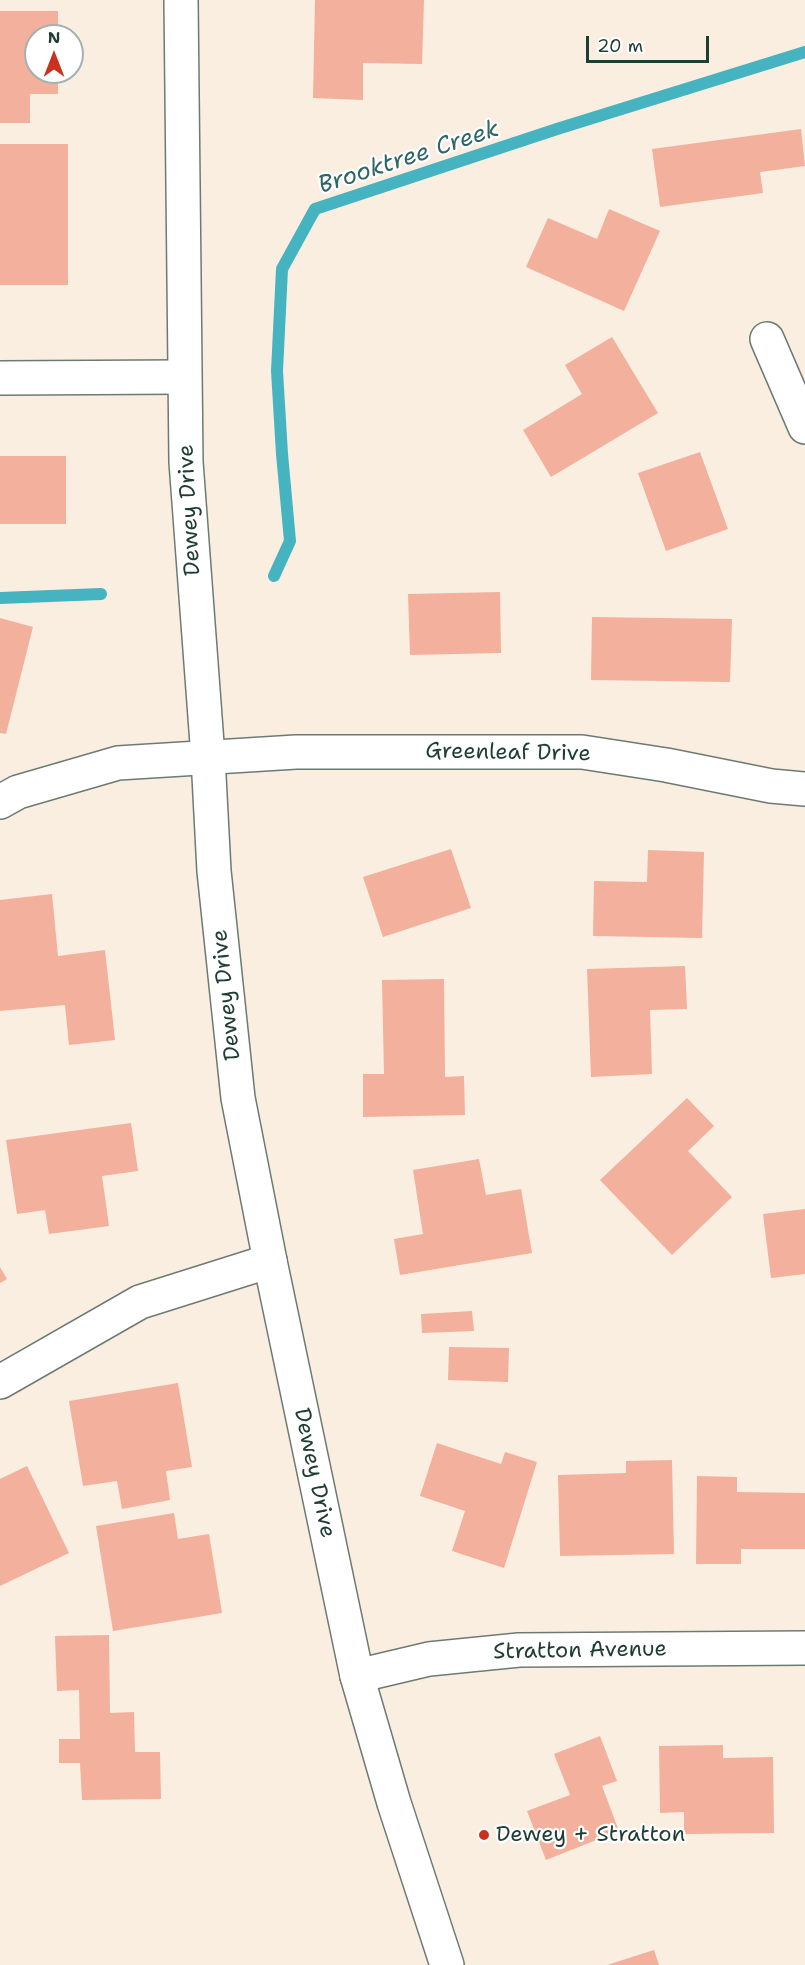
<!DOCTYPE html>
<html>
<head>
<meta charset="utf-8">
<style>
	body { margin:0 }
	#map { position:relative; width:805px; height:1965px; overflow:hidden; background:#faeee1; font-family:"Shantell Sans",sans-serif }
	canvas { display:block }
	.north { position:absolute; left:24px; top:24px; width:60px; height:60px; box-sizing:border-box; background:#fff; border:2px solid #a5b1ae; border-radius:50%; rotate:0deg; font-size:16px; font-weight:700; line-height:24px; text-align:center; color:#1f3d34 }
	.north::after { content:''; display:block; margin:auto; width:21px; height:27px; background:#c8321e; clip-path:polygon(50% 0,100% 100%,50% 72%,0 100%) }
	.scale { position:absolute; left:586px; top:36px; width:123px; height:27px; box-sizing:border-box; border:3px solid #1f3d34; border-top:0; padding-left:8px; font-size:18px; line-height:21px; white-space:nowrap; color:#1f3d34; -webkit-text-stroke:4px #fff; paint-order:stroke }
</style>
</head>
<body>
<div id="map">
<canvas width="805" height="1965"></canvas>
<div class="north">N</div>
<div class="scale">20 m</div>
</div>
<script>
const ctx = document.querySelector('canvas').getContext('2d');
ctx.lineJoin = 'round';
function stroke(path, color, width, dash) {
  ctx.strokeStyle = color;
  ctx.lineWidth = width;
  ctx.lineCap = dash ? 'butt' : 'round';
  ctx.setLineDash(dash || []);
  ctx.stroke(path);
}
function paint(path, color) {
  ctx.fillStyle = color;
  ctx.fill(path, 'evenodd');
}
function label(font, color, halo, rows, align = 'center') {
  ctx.font = font + ' "Shantell Sans",sans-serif';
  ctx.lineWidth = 4.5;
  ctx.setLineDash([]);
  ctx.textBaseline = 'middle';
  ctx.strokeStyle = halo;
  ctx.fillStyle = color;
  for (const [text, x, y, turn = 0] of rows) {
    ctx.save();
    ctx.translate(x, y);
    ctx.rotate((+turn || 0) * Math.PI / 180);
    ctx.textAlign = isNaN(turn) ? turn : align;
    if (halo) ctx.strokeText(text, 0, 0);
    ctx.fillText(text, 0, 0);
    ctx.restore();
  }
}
stroke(new Path2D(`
	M 274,576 L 290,541 L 282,454 L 277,371 L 282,269 L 315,209 L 557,129 L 805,52
	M 0,598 L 101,594`), '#45b3c0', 12);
paint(new Path2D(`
	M 315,0 L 424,0 L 422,64 L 363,63 L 363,100 L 313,98 Z
	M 0,11 L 58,11 L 58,36 L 36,36 L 36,72 L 58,72 L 58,94 L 30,94 L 30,123 L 0,123 Z
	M 801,129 L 805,166 L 760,172 L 763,193 L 660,207 L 652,149 Z
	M 0,144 L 68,144 L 68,285 L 0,285 Z
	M 609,209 L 660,231 L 624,311 L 526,267 L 548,218 L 597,239 Z
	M 612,337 L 658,413 L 551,477 L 523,430 L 582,394 L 565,365 Z
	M 700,452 L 728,529 L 666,551 L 638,473 Z
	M 0,456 L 66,456 L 66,524 L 0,524 Z
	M 500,592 L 501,653 L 410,655 L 408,594 Z
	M 592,617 L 732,619 L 730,682 L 591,680 Z
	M 0,618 L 33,627 L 6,734 L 0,733 Z
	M 451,849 L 471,908 L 383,937 L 363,877 Z
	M 648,850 L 704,852 L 702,938 L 593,936 L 594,881 L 647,882 Z
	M 52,894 L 58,956 L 105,950 L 115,1040 L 69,1045 L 65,1005 L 0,1011 L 0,900 Z
	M 685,966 L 687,1009 L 650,1010 L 652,1074 L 591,1077 L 587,969 Z
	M 444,979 L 445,1077 L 464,1076 L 465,1115 L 363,1117 L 363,1074 L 384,1074 L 382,980 Z
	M 687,1098 L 714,1126 L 688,1151 L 732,1197 L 672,1255 L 600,1180 Z
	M 131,1123 L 138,1171 L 102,1176 L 109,1226 L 49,1234 L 45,1210 L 17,1214 L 6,1140 Z
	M 479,1159 L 486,1195 L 521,1189 L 532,1253 L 400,1275 L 394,1239 L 423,1234 L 413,1170 Z
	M 805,1209 L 805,1274 L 771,1278 L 763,1214 Z
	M 0,1267 L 7,1279 L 0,1283 Z
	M 472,1311 L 474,1331 L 422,1333 L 421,1314 Z
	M 449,1347 L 509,1348 L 508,1382 L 448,1380 Z
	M 178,1383 L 192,1467 L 166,1471 L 170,1500 L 122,1509 L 117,1481 L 83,1486 L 69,1401 Z
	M 437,1443 L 501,1464 L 505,1452 L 537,1462 L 504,1568 L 452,1551 L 465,1511 L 420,1496 Z
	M 672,1460 L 674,1554 L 560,1556 L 558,1475 L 626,1473 L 626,1461 Z
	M 27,1466 L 69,1553 L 0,1586 L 0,1479 Z
	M 697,1476 L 737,1477 L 737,1492 L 805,1493 L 805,1549 L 741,1549 L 741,1564 L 696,1564 Z
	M 174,1513 L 178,1539 L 209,1534 L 222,1613 L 113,1631 L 96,1526 Z
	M 109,1635 L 110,1713 L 134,1712 L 135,1752 L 160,1752 L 161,1799 L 82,1800 L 80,1763 L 59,1763 L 59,1739 L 80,1739 L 79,1690 L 57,1691 L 55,1636 Z
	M 600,1736 L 617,1781 L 602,1786 L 619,1831 L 546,1860 L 527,1811 L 570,1795 L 554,1754 Z
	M 723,1745 L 723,1758 L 773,1757 L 774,1833 L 684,1834 L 684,1812 L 660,1813 L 659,1746 Z
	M 654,1950 L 659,1965 L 607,1965 Z`), '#f2b09d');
const street = new Path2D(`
	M 767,339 L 805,427
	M 0,378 L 184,377
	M 0,802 L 18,792 L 118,763 L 296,752 L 582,752 L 666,765 L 771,786 L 805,789
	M 0,1382 L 140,1302 L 270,1261
	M 357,1676 L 429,1659 L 519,1650 L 805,1648`);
const secondary = new Path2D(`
	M 181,0 L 186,462 L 208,757 L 214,871 L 238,1098 L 270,1261 L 357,1676 L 394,1803 L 447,1965`);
stroke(street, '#6c7b71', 36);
stroke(secondary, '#6c7b71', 36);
stroke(street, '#fff', 33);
stroke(secondary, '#fff', 33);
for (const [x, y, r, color] of [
	[484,1835,6,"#c8321e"]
]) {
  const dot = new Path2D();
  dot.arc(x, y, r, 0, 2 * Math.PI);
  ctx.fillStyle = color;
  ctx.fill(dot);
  stroke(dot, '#fff', 2);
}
label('22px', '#1f3d34', '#fff', [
	["Dewey Drive",190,510,-93],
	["Greenleaf Drive",508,753,1],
	["Dewey Drive",227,995,-96],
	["Dewey Drive",314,1473,78],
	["Stratton Avenue",580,1651,-1]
]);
label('22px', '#1f3d34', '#fff', [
	["Dewey + Stratton",496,1835]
], 'left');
label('italic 24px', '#2c6665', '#fff', [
	["Brooktree Creek",409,158,-18]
]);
</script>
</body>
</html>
